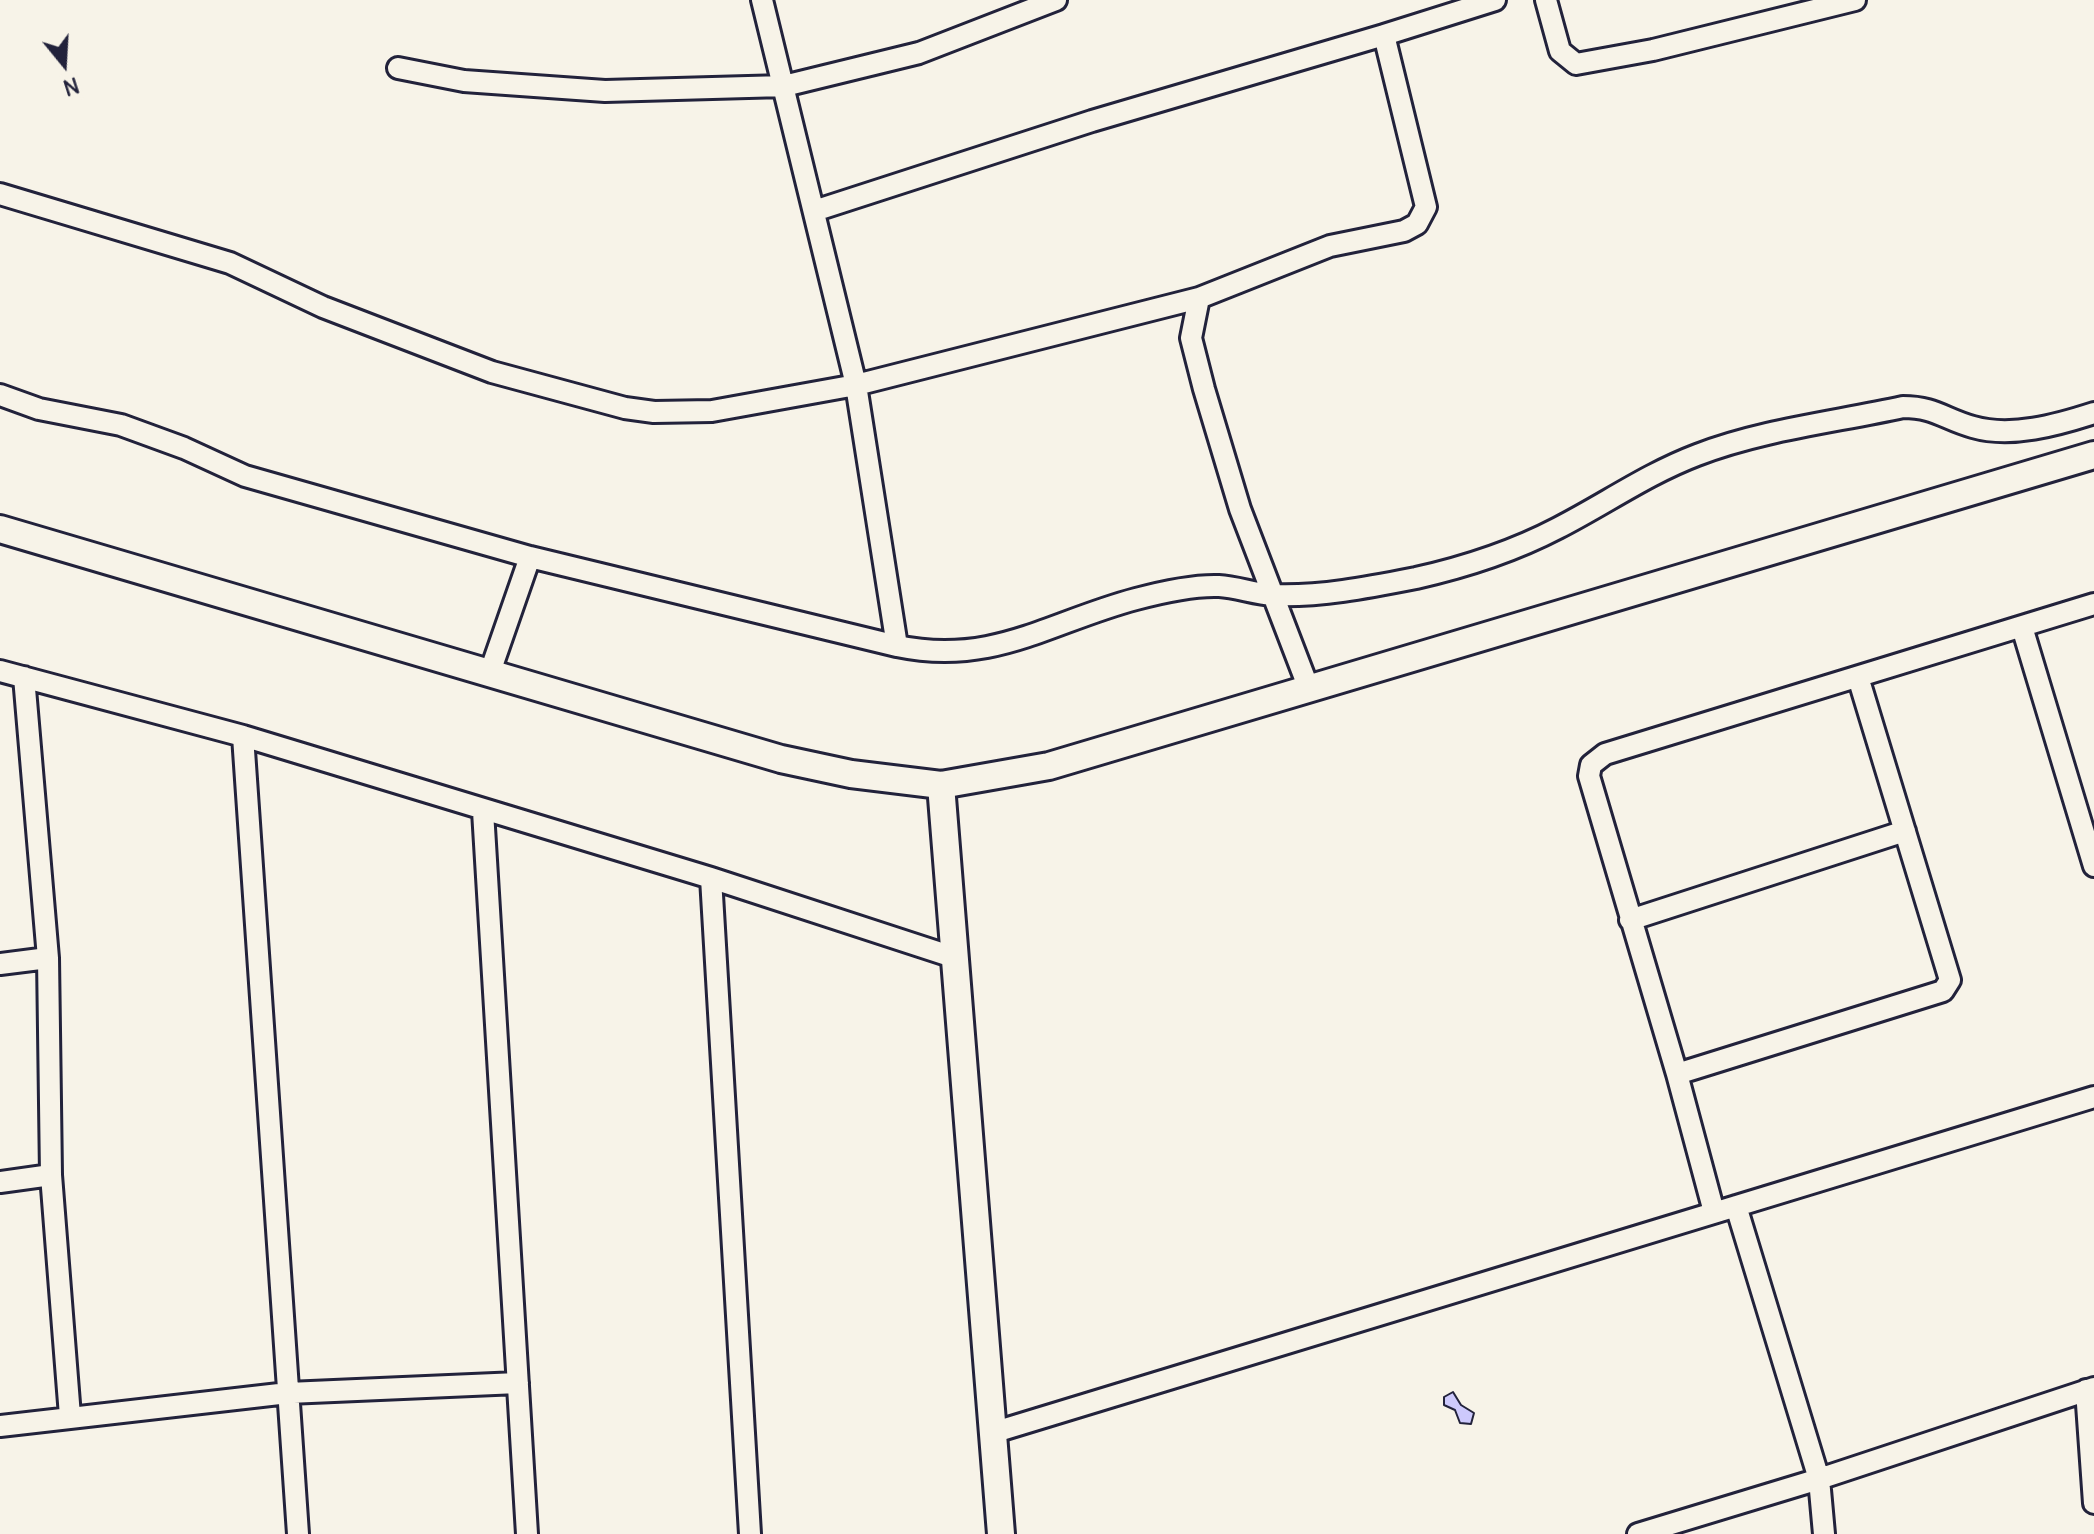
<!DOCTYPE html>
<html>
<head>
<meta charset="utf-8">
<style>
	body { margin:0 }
	#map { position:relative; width:2094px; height:1534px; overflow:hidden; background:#f7f3e8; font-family:Delius,sans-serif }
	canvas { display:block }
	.north { position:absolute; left:24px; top:24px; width:80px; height:80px; -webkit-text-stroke:6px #f7f3e8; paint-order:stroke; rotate:162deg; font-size:22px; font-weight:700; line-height:32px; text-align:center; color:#22223b }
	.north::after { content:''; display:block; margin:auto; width:28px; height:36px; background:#22223b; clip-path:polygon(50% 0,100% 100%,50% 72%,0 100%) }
</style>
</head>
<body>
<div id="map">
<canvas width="2094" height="1534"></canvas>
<div class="north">N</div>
</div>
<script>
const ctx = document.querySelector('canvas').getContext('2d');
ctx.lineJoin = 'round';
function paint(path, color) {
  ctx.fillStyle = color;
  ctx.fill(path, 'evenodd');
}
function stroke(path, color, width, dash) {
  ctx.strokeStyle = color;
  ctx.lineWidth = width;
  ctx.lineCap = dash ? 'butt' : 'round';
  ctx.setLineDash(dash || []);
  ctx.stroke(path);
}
const building = new Path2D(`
	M 1453,1392 L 1461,1405 L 1474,1413 L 1471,1424 L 1460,1423 L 1455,1410 L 1444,1405 L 1444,1397 Z`);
paint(building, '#cdc9fc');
stroke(building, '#22223b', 2);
const minor = new Path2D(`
	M 762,0 L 856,385 L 897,646 C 993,666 1049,622 1136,599 C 1162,592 1192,585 1219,586 C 1237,587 1255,594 1273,595 C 1320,597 1370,587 1416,578 C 1465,567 1514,551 1558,528 C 1605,504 1647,474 1697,455 C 1761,430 1835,422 1903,407 C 1935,407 1944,419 1973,427 C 2011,438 2057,425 2094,413
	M 1546,0 L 1560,51 L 1576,64 L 1653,50 L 1855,0
	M 398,68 L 464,81 L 605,91 L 784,86 L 919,53 L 1056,0
	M 0,194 L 230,263 L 323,307 L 492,372 L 625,408 L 654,412 L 712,411 L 856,385 L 1199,298
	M 814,211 L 1092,121 L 1384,35
	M 0,395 L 39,409 L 121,425 L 184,448 L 245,476 L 530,557 L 897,646
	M 2022,627 L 2094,866
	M 0,671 L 243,736 L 711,878 L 953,957
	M 490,672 L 530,557
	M 24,677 L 48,958 L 51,1175 L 70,1416
	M 1858,677 L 1950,980 L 1943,991 L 1677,1074 L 1589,776 L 1591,765 L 1605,754 L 2094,604
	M 1309,689 L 1240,509 L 1204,389 L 1191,338 L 1199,298 L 1330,246 L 1404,231 L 1417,224 L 1426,207 L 1384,35 L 1495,0
	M 243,736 L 298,1534
	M 483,811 L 527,1534
	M 711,878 L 750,1534
	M 1630,920 L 1905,831
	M 0,964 L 48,958
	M 1677,1074 L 1714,1212
	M 0,1182 L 51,1175
	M 1736,1206 L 1819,1479 L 1824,1534
	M 2086,1390 L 2094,1503
	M 0,1426 L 288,1393 L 518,1383
	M 995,1432 L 2094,1097
	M 1638,1534 L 1819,1479 L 2094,1388`);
const tertiary = new Path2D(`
	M 0,529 L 781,759 L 851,774 L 941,785 L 1049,766 L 2094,455
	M 941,785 L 1001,1534`);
stroke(minor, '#22223b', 26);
stroke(tertiary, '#22223b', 32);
stroke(minor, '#f7f3e8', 20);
stroke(tertiary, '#f7f3e8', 26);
</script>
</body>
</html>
